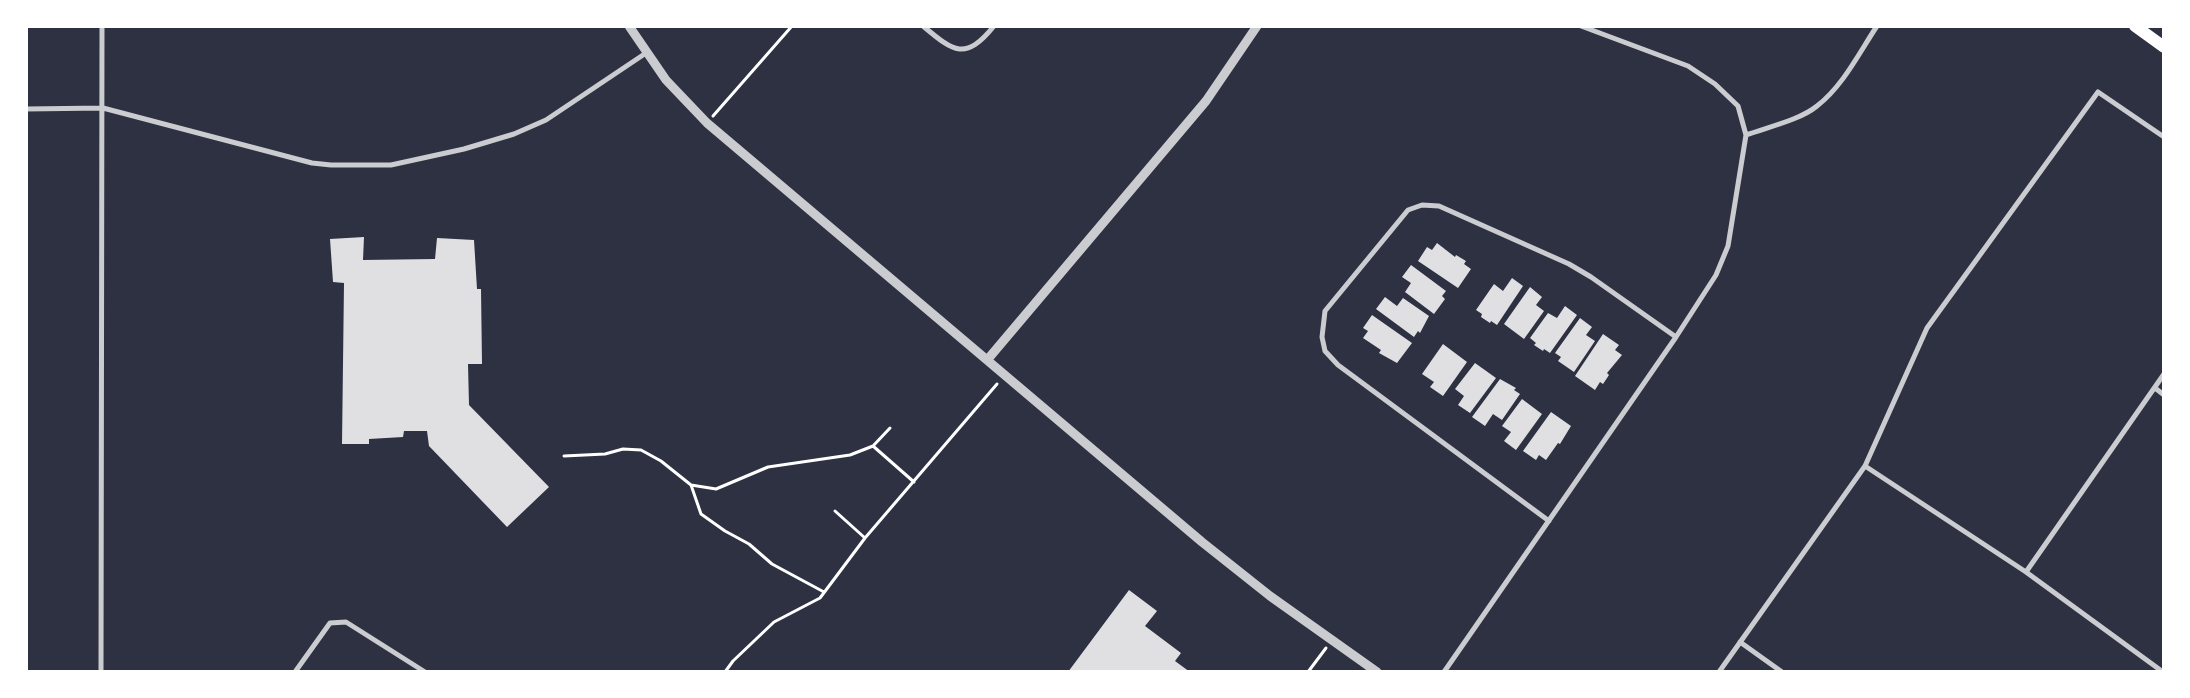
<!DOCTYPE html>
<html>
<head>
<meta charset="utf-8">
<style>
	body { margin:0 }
	#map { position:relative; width:2190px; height:698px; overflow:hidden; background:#2d3142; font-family:"Fira Sans Condensed",sans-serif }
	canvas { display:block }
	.frame { position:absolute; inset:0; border:28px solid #fff; pointer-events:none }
</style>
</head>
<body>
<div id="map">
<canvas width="2190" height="698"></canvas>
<div class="frame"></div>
</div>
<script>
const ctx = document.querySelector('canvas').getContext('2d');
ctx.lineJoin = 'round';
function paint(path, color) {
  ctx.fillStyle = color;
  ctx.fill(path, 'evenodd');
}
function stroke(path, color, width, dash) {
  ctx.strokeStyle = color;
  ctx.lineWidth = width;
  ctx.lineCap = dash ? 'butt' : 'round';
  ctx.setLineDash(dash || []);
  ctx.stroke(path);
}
paint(new Path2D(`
	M 364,237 L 363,260 L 435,259 L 437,238 L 474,240 L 477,289 L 481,289 L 482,364 L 468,364 L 469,405 L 549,487 L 507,527 L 429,446 L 427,431 L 404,431 L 403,437 L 369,439 L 369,444 L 342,444 L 344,283 L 333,282 L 330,239 Z
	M 1437,243 L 1455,257 L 1456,255 L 1466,261 L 1464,264 L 1471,269 L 1458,288 L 1418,261 L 1427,247 L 1432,250 Z
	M 1411,265 L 1446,291 L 1442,296 L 1445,299 L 1434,314 L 1405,292 L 1411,283 L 1402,277 Z
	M 1512,278 L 1523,286 L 1497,325 L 1491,321 L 1490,323 L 1481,317 L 1482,314 L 1476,310 L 1494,284 L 1503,291 Z
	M 1530,287 L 1542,297 L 1536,305 L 1544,311 L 1524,339 L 1504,324 Z
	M 1385,297 L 1397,306 L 1403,298 L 1429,316 L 1420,333 L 1418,331 L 1414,337 L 1376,309 Z
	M 1565,306 L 1577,315 L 1550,353 L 1544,349 L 1543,351 L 1534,345 L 1536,343 L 1530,338 L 1548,313 L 1557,318 Z
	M 1372,315 L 1412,343 L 1397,363 L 1379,353 L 1381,350 L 1363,338 L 1368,331 L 1363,328 Z
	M 1580,318 L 1592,327 L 1586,335 L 1595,341 L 1574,372 L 1558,361 L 1561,357 L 1555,353 Z
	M 1603,334 L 1619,345 L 1615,350 L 1622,355 L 1607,373 L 1609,375 L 1603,384 L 1600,382 L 1595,390 L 1575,376 Z
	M 1443,344 L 1467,362 L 1443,396 L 1430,387 L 1434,382 L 1422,374 Z
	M 1475,363 L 1496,378 L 1470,413 L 1458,405 L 1464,396 L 1455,389 Z
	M 1500,379 L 1516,388 L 1514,390 L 1520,394 L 1502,420 L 1493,414 L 1485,426 L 1472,417 Z
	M 1522,399 L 1542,414 L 1516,450 L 1504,441 L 1511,432 L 1502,426 Z
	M 1551,412 L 1571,426 L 1560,444 L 1558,443 L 1546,460 L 1539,455 L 1536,460 L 1523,451 Z
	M 1129,590 L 1157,611 L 1145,626 L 1181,653 L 1175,661 L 1190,672 L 1068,672 Z`), '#e0e0e3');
stroke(new Path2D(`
	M 713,116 L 792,26
	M 873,446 L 890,428
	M 564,456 L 605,454 L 623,449 L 641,450 L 661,461 L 691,485 L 716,489 L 768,467 L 850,455 L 873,446 L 914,482
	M 691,485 L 701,514 L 725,531 L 749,544 L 772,564 L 824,592
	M 835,511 L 865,538
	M 725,672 L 733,661 L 774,622 L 820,598 L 865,538 L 997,384
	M 1308,672 L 1326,648`), '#fff', 3);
stroke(new Path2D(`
	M 923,26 C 953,51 965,62 994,26
	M 26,109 L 103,108 L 312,163 L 331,165 L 391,165 L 464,149 L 514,134 L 546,120 L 646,53
	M 1746,135 C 1768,127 1800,120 1817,106 C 1843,86 1859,53 1877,26
	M 2155,388 L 2164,395
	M 1865,466 L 2026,572 L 2163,672
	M 1549,521 L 1338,365 L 1325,351 L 1322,337 L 1325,311 L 1408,210 L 1422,205 L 1439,206 L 1569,264 L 1591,277 L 1676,337
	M 2026,572 L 2164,374
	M 1740,642 L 1782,672
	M 101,672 L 102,26
	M 295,672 L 330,623 L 346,622 L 425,672
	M 1444,672 L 1676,337 L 1716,275 L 1728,246 L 1746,135 L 1738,106 L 1715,84 L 1688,66 L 1581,26
	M 1719,672 L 1865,466 L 1927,328 L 2098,92 L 2164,137`), '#caccd0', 5);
stroke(new Path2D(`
	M 629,26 L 666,80 L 707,123 L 1202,542 L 1270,596 L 1377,672
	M 988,359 L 1206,101 L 1257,26`), '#caccd0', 9);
stroke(new Path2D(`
	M 2135,26 L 2164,47`), '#fff', 12);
</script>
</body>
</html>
